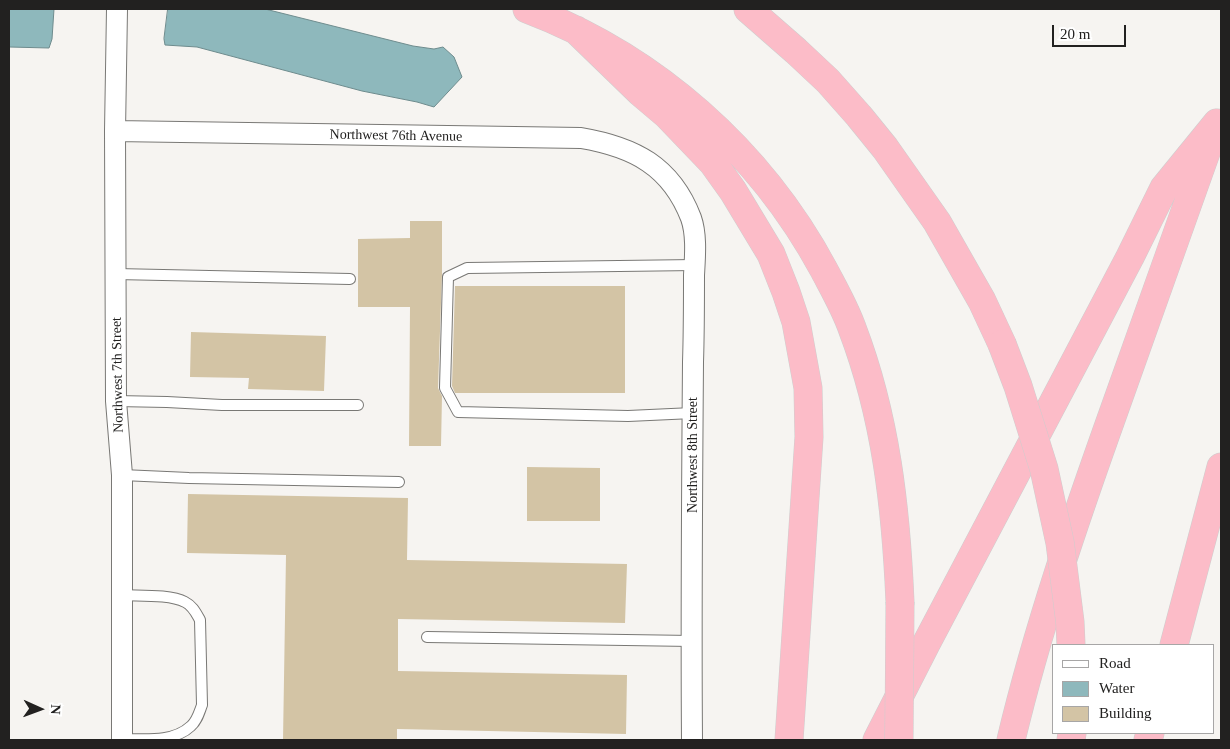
<!DOCTYPE html>
<html>
<head>
<meta charset="utf-8">
<style>
	body { margin:0 }
	#map { position:relative; width:1230px; height:749px; overflow:hidden; background:#f6f4f1; font-family:"Times New Roman",serif }
	canvas { display:block }
	.frame { position:absolute; inset:0; border:10px solid #222120; pointer-events:none }
	.legend { position:absolute; left:1052px; top:644px; width:162px; height:90px; box-sizing:border-box; background:#fff; border:1px solid #a7a6a6; margin:0; padding:6px 9px; list-style:none; font-size:15px; color:#222120 }
	.legend li { display:flex; align-items:center; gap:10px; height:25px }
	.legend b { width:25px; border:1px solid #a7a6a6 }
	.north { position:absolute; left:15px; top:684px; width:50px; height:50px; -webkit-text-stroke:4px #fff; paint-order:stroke; rotate:92deg; font-size:14px; font-weight:700; line-height:20px; text-align:center; color:#222120 }
	.north::after { content:''; display:block; margin:auto; width:18px; height:22px; background:#222120; clip-path:polygon(50% 0,100% 100%,50% 72%,0 100%) }
	.scale { position:absolute; left:1052px; top:25px; width:74px; height:22px; box-sizing:border-box; border:2px solid #222120; border-top:0; padding-left:6px; font-size:15px; line-height:18px; white-space:nowrap; color:#222120; -webkit-text-stroke:4px #fff; paint-order:stroke }
</style>
</head>
<body>
<div id="map">
<canvas width="1230" height="749"></canvas>
<div class="frame"></div>
<ul class="legend">
<li><b style="height:6px;background:#fff"></b>Road</li>
<li><b style="height:14px;background:#8eb8bc"></b>Water</li>
<li><b style="height:14px;background:#d3c4a5"></b>Building</li>
</ul>
<div class="north">N</div>
<div class="scale">20 m</div>
</div>
<script>
const ctx = document.querySelector('canvas').getContext('2d');
ctx.lineJoin = 'round';
function paint(path, color) {
  ctx.fillStyle = color;
  ctx.fill(path, 'evenodd');
}
function stroke(path, color, width, dash) {
  ctx.strokeStyle = color;
  ctx.lineWidth = width;
  ctx.lineCap = dash ? 'butt' : 'round';
  ctx.setLineDash(dash || []);
  ctx.stroke(path);
}
function label(font, color, halo, rows, align = 'center') {
  ctx.font = font + ' "Times New Roman",serif';
  ctx.lineWidth = 5;
  ctx.setLineDash([]);
  ctx.textBaseline = 'middle';
  ctx.strokeStyle = halo;
  ctx.fillStyle = color;
  for (const [text, x, y, turn = 0] of rows) {
    ctx.save();
    ctx.translate(x, y);
    ctx.rotate((+turn || 0) * Math.PI / 180);
    ctx.textAlign = isNaN(turn) ? turn : align;
    if (halo) ctx.strokeText(text, 0, 0);
    ctx.fillText(text, 0, 0);
    ctx.restore();
  }
}
const water = new Path2D(`
	M 9,9 L 54,9 L 52,39 L 49,48 L 9,47 Z
	M 168,9 L 265,9 L 413,46 L 434,49 L 443,47 L 454,57 L 462,77 L 434,107 L 417,102 L 362,91 L 197,47 L 165,45 L 164,39 Z`);
paint(water, '#8eb8bc');
stroke(water, '#6e8b8d', 1);
paint(new Path2D(`
	M 410,221 L 442,221 L 442,274 L 438,388 L 442,396 L 441,446 L 409,446 L 410,307 L 358,307 L 358,239 L 410,238 Z
	M 455,286 L 625,286 L 625,393 L 455,393 L 452,386 Z
	M 191,332 L 326,336 L 324,391 L 248,389 L 249,378 L 190,377 Z
	M 527,467 L 600,468 L 600,521 L 527,521 Z
	M 188,494 L 408,498 L 407,560 L 627,564 L 625,623 L 398,619 L 398,671 L 627,675 L 626,734 L 397,729 L 397,740 L 283,740 L 286,555 L 187,553 Z`), '#d3c4a5');
const service = new Path2D(`
	M 116,274 L 350,279
	M 116,401 L 167,402 L 222,405 L 358,405
	M 693,413 L 628,416 L 458,412 L 445,388 L 448,277 L 467,268 L 695,265
	M 122,475 L 189,478 L 399,482
	M 427,637 L 692,641
	M 122,739 C 144,739 173,743 191,726 C 197,721 199,713 202,705 L 200,620 C 196,613 193,606 185,602 C 170,594 139,596 122,595`);
const minor = new Path2D(`
	M 117,9 L 115,131 L 116,401 L 122,475 L 122,740
	M 115,131 L 581,138 C 634,147 671,166 691,218 C 697,235 695,257 694,275 C 694,304 694,333 693,362 C 692,488 691,614 692,740`);
const motorway = new Path2D(`
	M 527,9 C 654,57 760,151 824,270 C 834,289 845,308 852,328 C 886,417 896,508 900,602
	M 748,9 L 796,51 L 828,81 L 859,116 L 885,148 L 937,222 L 982,301 L 1002,344
	M 576,30 L 641,93 L 667,115 L 713,163 L 733,191 L 771,254 L 786,292 L 796,322 L 808,388 L 809,437 L 789,740
	M 1174,645 L 1221,467
	M 877,740 L 926,644 L 1130,257 L 1164,188 L 1217,123
	M 1011,740 C 1038,627 1076,517 1115,408 C 1146,320 1178,232 1209,144
	M 1071,740 L 1072,733
	M 1148,740 L 1150,733`);
stroke(service, '#797875', 12);
stroke(minor, '#797875', 22);
stroke(motorway, '#cecece', 29);
stroke(service, '#fff', 10);
stroke(minor, '#fff', 20);
stroke(motorway, '#fcbcc8', 28);
const motorwayBridge = new Path2D(`
	M 1002,344 L 1018,386 L 1044,469 L 1060,543 L 1070,622 L 1071,645
	M 899,740 L 900,602`);
stroke(motorwayBridge, '#cecece', 29, []);
stroke(motorwayBridge, '#fcbcc8', 28);
label('14px', '#222120', '#fff', [
	["Northwest 76th Avenue",396,136,1],
	["Northwest 7th Street",118,375,-91],
	["Northwest 8th Street",693,455,-90]
]);
</script>
</body>
</html>
